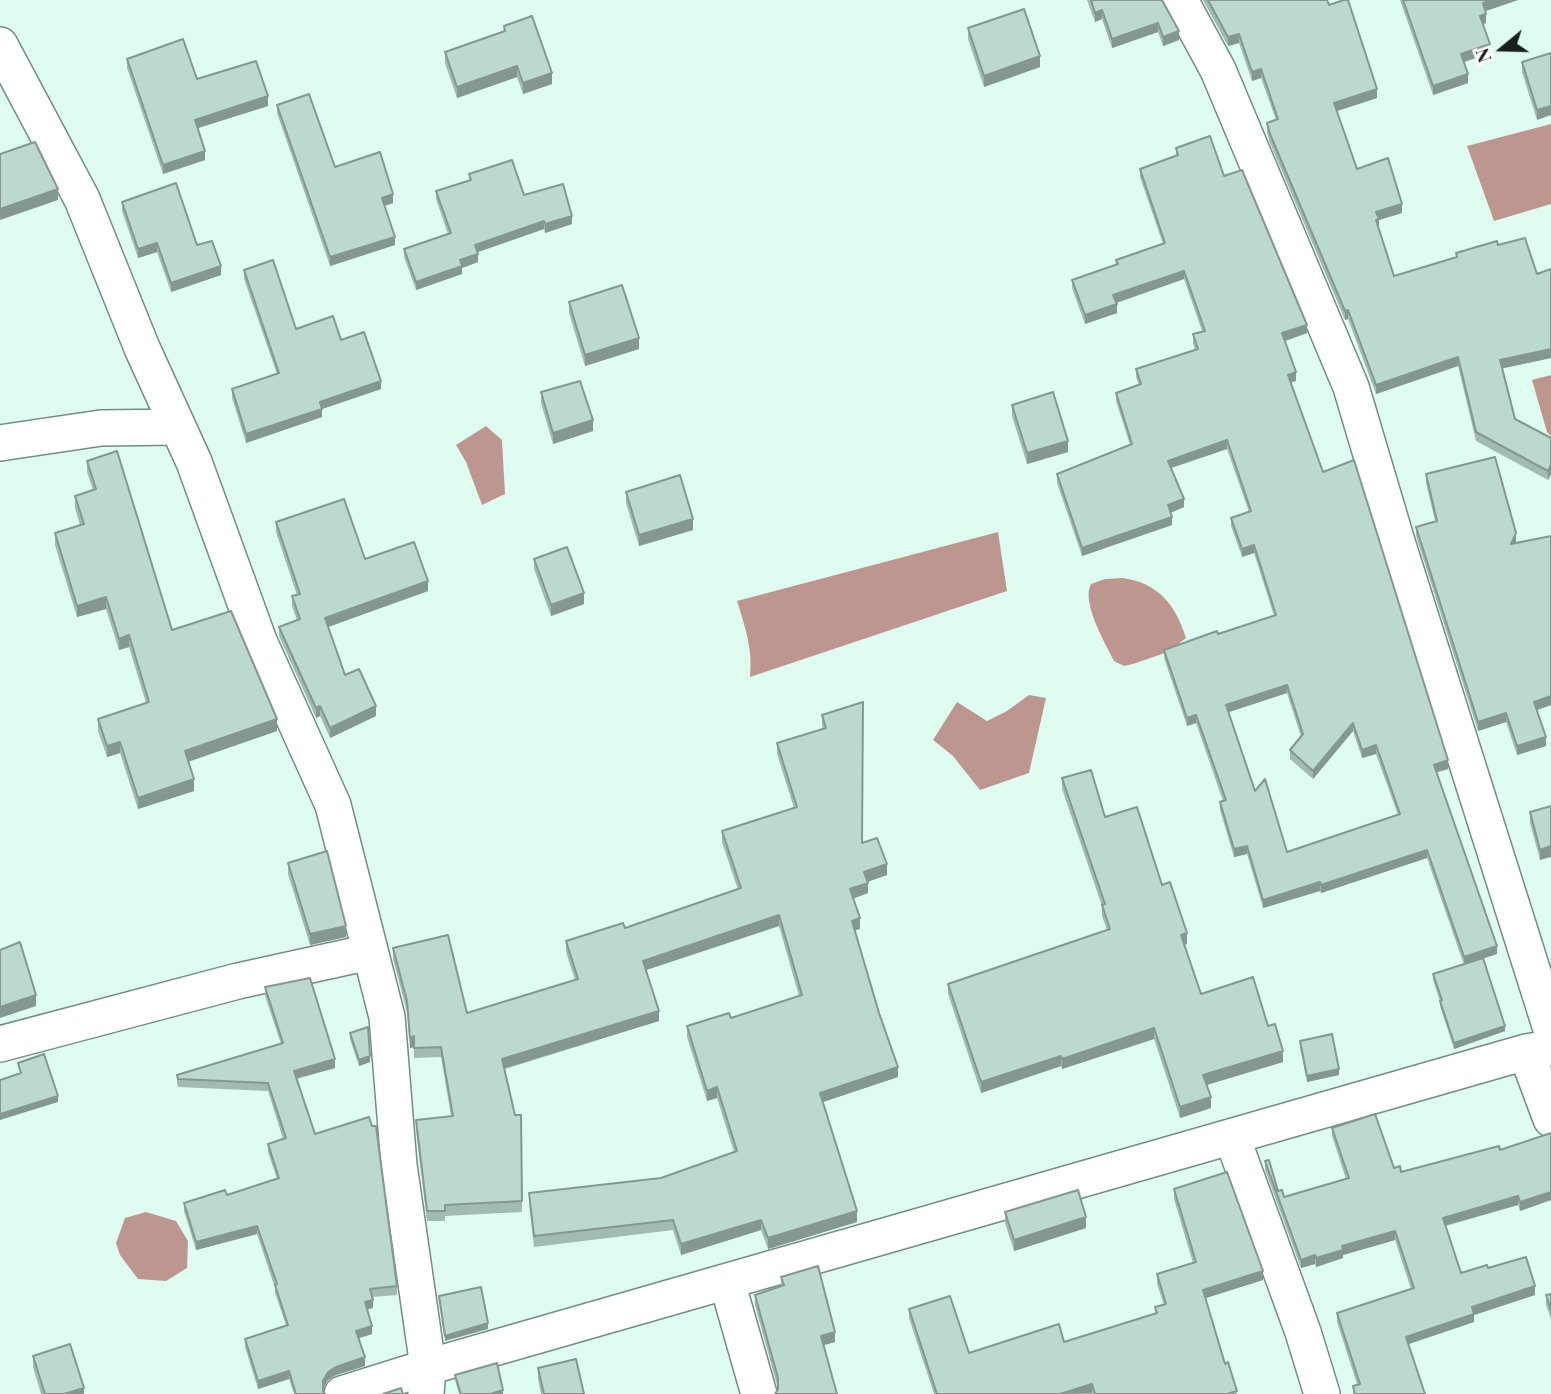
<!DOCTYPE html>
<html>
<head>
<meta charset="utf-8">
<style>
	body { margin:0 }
	#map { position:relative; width:1551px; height:1394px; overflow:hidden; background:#dffcf1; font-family:"Playfair Display",serif }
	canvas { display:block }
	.north { position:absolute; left:1467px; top:14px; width:70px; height:70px; -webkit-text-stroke:5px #fff; paint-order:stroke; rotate:251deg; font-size:19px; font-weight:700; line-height:28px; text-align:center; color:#16211d }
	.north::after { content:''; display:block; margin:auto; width:24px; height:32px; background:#16211d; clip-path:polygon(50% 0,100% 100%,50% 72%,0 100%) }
</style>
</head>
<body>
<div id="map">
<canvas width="1551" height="1394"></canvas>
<div class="north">N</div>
</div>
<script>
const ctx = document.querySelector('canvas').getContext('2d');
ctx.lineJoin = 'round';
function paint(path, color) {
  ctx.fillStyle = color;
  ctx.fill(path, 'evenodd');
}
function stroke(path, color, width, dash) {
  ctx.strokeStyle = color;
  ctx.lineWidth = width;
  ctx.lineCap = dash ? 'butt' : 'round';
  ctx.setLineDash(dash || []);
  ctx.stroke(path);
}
paint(new Path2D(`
	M 1551,124 L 1551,204 L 1494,221 L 1467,146 Z
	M 1551,375 L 1551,436 L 1547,432 L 1532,380 Z
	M 486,426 L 502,440 L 505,494 L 482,505 L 466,462 L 456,445 Z
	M 998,532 L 1007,591 L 750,677 C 753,650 745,626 737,601 Z
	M 1123,578 C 1158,583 1176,605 1186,638 L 1168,652 L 1133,664 L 1124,666 L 1114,661 C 1105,643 1081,602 1091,584 L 1105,579 Z
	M 1029,695 L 1046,698 L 1029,773 L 980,790 L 953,756 L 933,740 L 957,702 L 987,721 L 1007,711 Z
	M 146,1212 L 176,1221 L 188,1241 L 187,1268 L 166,1281 L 138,1279 L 120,1255 L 116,1243 L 125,1218 Z`), '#bd978f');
const street = new Path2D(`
	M 1180,0 L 1218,70 L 1351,387 L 1398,545 L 1551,1029
	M 0,45 L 82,199 L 142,348 L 194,462 L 259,641 L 333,805 L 387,1017 L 399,1165 L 428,1367 L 426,1394
	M 0,443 L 101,428 L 178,427
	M 0,1044 L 238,981 L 370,952
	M 1526,1052 L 1551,1119
	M 1232,1137 L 1303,1332 L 1322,1394
	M 727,1282 L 759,1394
	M 342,1394 L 428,1367 L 1526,1052 L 1551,1048`);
stroke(street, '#738e84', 38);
stroke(street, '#fff', 35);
paint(new Path2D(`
	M 1087,0 L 1162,0 L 1179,40 L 1163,46 L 1158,32 L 1112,48 L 1102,19 L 1095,22 Z
	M 1203,0 L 1327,0 L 1377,98 L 1337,111 L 1357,169 L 1402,213 L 1379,220 L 1379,228 L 1394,276 L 1456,258 L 1456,253 L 1498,245 L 1537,274 L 1551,269 L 1551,358 L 1503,368 L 1515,419 L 1551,438 L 1551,474 L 1548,480 L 1476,441 L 1458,366 L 1376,394 L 1348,319 L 1345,320 L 1270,143 L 1267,132 L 1267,123 L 1276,120 L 1261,78 L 1252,81 L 1239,43 L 1228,46 Z
	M 1400,0 L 1518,0 L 1485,11 L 1486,23 L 1483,24 L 1490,53 L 1464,62 L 1468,83 L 1433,95 Z
	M 504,26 L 552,84 L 523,94 L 517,77 L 457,98 L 445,63 L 445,52 L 504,31 Z
	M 968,28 L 1040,67 L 984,87 L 968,39 Z
	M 1551,53 L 1537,120 L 1522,72 L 1522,62 Z
	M 127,59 L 197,79 L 268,106 L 198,128 L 205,160 L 163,174 L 127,68 Z
	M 277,105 L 335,167 L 393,203 L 384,206 L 395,245 L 330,266 L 277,113 Z
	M 1176,148 L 1224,176 L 1307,333 L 1285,341 L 1296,381 L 1291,382 L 1323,472 L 1448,769 L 1437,772 L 1497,954 L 1483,958 L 1505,1031 L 1454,1049 L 1440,1006 L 1440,1001 L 1433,980 L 1433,974 L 1464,965 L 1427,858 L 1321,893 L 1320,891 L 1263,908 L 1247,854 L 1234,857 L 1220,810 L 1220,802 L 1223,801 L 1196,723 L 1187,726 L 1164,658 L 1164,650 L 1274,616 L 1254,553 L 1242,557 L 1231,526 L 1231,518 L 1249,512 L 1227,449 L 1171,468 L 1184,507 L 1170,513 L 1172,525 L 1082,556 L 1057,483 L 1057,474 L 1130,445 L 1116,401 L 1116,393 L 1139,385 L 1136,377 L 1136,369 L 1195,350 L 1193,343 L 1193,334 L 1202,331 L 1184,279 L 1116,303 L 1117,313 L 1085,324 L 1072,288 L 1072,280 L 1116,265 L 1116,260 L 1163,244 L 1140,177 L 1140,169 L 1176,156 ZM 1287,693 L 1301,737 L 1290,750 L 1290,759 L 1313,779 L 1353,731 L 1362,758 L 1376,754 L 1398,815 L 1287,852 L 1255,791 L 1229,712 Z
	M 469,174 L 524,195 L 572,224 L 545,233 L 544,229 L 478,252 L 478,262 L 462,268 L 462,274 L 416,290 L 404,257 L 404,249 L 448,234 L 436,199 L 436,191 L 469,180 Z
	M 122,202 L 197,245 L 221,275 L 171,292 L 157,252 L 138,258 L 122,211 Z
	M 244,270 L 296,329 L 341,340 L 381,389 L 322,409 L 322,417 L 246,443 L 232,398 L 232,389 L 277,374 L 244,279 Z
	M 569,302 L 639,349 L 585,366 L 569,313 Z
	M 541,392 L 593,431 L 553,444 L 541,403 Z
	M 1012,405 L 1068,452 L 1027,464 L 1012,416 Z
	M 87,461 L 172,630 L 277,731 L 188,761 L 194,791 L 138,809 L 120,753 L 107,757 L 98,731 L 98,719 L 146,703 L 129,647 L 119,650 L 106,609 L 77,617 L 55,545 L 55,533 L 80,525 L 75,508 L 75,496 L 93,490 L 87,472 Z
	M 1426,474 L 1516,542 L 1551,536 L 1551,705 L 1537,710 L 1546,746 L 1517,755 L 1506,722 L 1478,731 L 1416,536 L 1416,527 L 1435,521 L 1426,483 Z
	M 626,492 L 693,530 L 639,546 L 626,503 Z
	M 276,522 L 365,559 L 428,591 L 328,627 L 345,675 L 376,716 L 330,738 L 320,716 L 316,718 L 279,636 L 279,627 L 297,620 L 292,606 L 292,596 L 297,595 L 276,532 Z
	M 534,559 L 584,604 L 551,616 L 534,569 Z
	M 822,715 L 862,843 L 887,875 L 867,882 L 868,893 L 853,898 L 860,929 L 855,930 L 898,1077 L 823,1102 L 857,1222 L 768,1249 L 761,1230 L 681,1255 L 673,1230 L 534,1247 L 529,1203 L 529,1193 L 661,1178 L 734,1152 L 717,1098 L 707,1101 L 687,1037 L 687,1026 L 731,1018 L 799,996 L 779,926 L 646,970 L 659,1021 L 505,1069 L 515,1115 L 521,1115 L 522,1212 L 445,1216 L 445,1221 L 427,1221 L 416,1130 L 416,1120 L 451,1116 L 441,1057 L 414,1058 L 414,1047 L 410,1048 L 407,1012 L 393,959 L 393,948 L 467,1013 L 575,980 L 566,952 L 566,941 L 625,928 L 738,890 L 722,842 L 722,831 L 794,808 L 777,754 L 777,743 L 823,729 L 822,725 Z
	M 1062,778 L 1105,817 L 1162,885 L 1187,944 L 1184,945 L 1201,994 L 1268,1026 L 1283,1062 L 1207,1085 L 1211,1108 L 1180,1118 L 1154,1039 L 1062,1069 L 1061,1066 L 981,1093 L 948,994 L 948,984 L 1107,930 L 1102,916 L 1102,906 L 1062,789 Z
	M 1551,806 L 1540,860 L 1530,823 L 1530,812 Z
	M 288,863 L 346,937 L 310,945 L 288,874 Z
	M 265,987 L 335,1068 L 297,1079 L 315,1134 L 397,1286 L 397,1295 L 372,1297 L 373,1308 L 367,1309 L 372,1334 L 359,1338 L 365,1366 L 336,1375 L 328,1380 L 323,1389 L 325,1394 L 294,1394 L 289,1379 L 258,1389 L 245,1347 L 245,1339 L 286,1325 L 275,1293 L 275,1288 L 257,1234 L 196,1250 L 184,1211 L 184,1203 L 227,1195 L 277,1179 L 268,1152 L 268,1144 L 283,1139 L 268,1091 L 178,1087 L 177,1083 L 177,1075 L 281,1044 L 265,996 Z
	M 350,1033 L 370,1062 L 359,1066 L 350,1039 Z
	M 1300,1041 L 1339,1075 L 1307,1082 L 1300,1047 Z
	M 1332,1128 L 1401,1172 L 1500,1150 L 1551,1133 L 1551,1200 L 1520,1211 L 1518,1205 L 1446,1226 L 1461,1273 L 1488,1268 L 1535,1295 L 1474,1315 L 1474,1322 L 1408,1344 L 1425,1394 L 1353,1394 L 1353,1386 L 1357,1384 L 1337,1322 L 1337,1313 L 1411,1289 L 1395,1240 L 1343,1255 L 1343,1258 L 1316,1267 L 1315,1264 L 1301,1268 L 1265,1170 L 1265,1161 L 1278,1191 L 1284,1197 L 1346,1179 L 1332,1136 Z
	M 1174,1189 L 1263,1280 L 1205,1298 L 1225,1364 L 1237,1394 L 934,1394 L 909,1318 L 909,1309 L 969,1353 L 1064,1342 L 1155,1314 L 1155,1307 L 1164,1305 L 1157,1284 L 1157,1274 L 1193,1263 L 1174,1199 Z
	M 1005,1212 L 1086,1228 L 1014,1251 L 1005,1223 Z
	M 781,1277 L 835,1342 L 823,1345 L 778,1389 L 755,1305 L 755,1295 L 781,1286 Z
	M 1551,1294 L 1551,1319 L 1546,1305 L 1546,1295 Z
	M 33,1356 L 84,1394 L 41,1394 L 33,1367 Z
	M 538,1368 L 584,1394 L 541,1394 L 538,1379 Z
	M 455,1375 L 503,1394 L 459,1394 L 455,1380 Z`), '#a2bbb1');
paint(new Path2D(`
	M 1492,0 L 1518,0 L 1483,12 L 1483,3 Z
	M 1102,10 L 1102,19 L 1095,22 L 1095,13 Z
	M 1486,14 L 1486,23 L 1480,25 L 1480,16 Z
	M 1158,23 L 1158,32 L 1112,48 L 1112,39 Z
	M 1179,31 L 1179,40 L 1163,46 L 1163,37 Z
	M 1239,34 L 1239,43 L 1228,46 L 1228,37 Z
	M 1490,44 L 1490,53 L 1461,63 L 1461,54 Z
	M 1040,56 L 1040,67 L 984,87 L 984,76 Z
	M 517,66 L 517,77 L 457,98 L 457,87 Z
	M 1261,69 L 1261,78 L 1252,81 L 1252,72 Z
	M 552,73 L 552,84 L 523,94 L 523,83 Z
	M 1468,74 L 1468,83 L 1433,95 L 1433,86 Z
	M 1377,89 L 1377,98 L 1334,112 L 1334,103 Z
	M 268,96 L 268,106 L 195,129 L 195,120 Z
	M 1551,106 L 1551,115 L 1537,120 L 1537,110 Z
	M 205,151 L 205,160 L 163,174 L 163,165 Z
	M 58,189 L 58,200 L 0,220 L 0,209 Z
	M 393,194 L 393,203 L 382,207 L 382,198 Z
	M 1402,204 L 1402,213 L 1379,220 L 1379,228 L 1376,229 L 1376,212 Z
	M 572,216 L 572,224 L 545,233 L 545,224 Z
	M 544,221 L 544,229 L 475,253 L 475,245 Z
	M 395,237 L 395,245 L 330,266 L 330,257 Z
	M 157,243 L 157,252 L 138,258 L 138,249 Z
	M 478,254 L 478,262 L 462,268 L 462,274 L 416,290 L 416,282 L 460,260 Z
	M 221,266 L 221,275 L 171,292 L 171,283 Z
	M 1184,271 L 1184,279 L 1113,304 L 1113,295 Z
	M 1117,304 L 1117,313 L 1085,324 L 1085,315 Z
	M 1348,310 L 1348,319 L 1345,320 L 1345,311 Z
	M 1307,325 L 1307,333 L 1282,342 L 1282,333 Z
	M 639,338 L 639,349 L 585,366 L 585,355 Z
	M 1551,349 L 1551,358 L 1500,369 L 1500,360 Z
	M 1458,357 L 1458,366 L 1376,394 L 1376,385 Z
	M 1296,372 L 1296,381 L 1288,383 L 1288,375 Z
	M 381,381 L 381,389 L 322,409 L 322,417 L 246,443 L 246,434 L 320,402 Z
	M 593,420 L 593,431 L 553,444 L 553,433 Z
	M 1227,440 L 1227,449 L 1168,469 L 1168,461 Z
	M 1068,441 L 1068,452 L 1027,464 L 1027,453 Z
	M 1551,465 L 1551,474 L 1548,480 L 1548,471 Z
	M 1184,499 L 1184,507 L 1168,514 L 1168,505 Z
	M 1172,517 L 1172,525 L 1082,556 L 1082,548 Z
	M 693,519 L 693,530 L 639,546 L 639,535 Z
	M 1516,533 L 1516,542 L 1511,553 L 1511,544 Z
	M 1254,545 L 1254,553 L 1242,557 L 1242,549 Z
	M 428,581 L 428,591 L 325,628 L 325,618 Z
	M 584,593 L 584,604 L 551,616 L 551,605 Z
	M 106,597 L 106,609 L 77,617 L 77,606 Z
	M 129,635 L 129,647 L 119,650 L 119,639 Z
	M 1287,685 L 1287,693 L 1226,713 L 1226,705 Z
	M 1551,696 L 1551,705 L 1534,711 L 1534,702 Z
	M 320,706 L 320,716 L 316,718 L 316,708 Z
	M 376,706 L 376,716 L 330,738 L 330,728 Z
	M 1506,713 L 1506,722 L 1478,731 L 1478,722 Z
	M 1196,715 L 1196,723 L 1187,726 L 1187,718 Z
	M 277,719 L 277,731 L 185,763 L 185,751 Z
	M 1353,723 L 1353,731 L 1313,779 L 1313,771 Z
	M 1546,737 L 1546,746 L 1517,755 L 1517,746 Z
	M 120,742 L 120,753 L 107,757 L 107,746 Z
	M 1376,745 L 1376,754 L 1362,758 L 1362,750 Z
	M 1448,760 L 1448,769 L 1434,773 L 1434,765 Z
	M 194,779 L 194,791 L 138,809 L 138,798 Z
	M 1247,846 L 1247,854 L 1234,857 L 1234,849 Z
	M 1551,846 L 1551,857 L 1540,860 L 1540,850 Z
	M 1427,850 L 1427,858 L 1321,893 L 1321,885 Z
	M 887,864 L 887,875 L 864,883 L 864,872 Z
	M 1320,882 L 1320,891 L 1263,908 L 1263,900 Z
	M 868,883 L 868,893 L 850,900 L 850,889 Z
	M 779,915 L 779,926 L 643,971 L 643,961 Z
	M 860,918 L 860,929 L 852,931 L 852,921 Z
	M 346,926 L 346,937 L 310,945 L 310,934 Z
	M 1187,933 L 1187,944 L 1181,946 L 1181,935 Z
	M 1497,946 L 1497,954 L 1464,965 L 1464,957 Z
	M 36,995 L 36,1006 L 0,1018 L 0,1007 Z
	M 659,1011 L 659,1021 L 502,1069 L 502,1059 Z
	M 1505,1026 L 1505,1031 L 1454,1049 L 1454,1043 Z
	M 1154,1028 L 1154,1039 L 1062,1069 L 1062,1059 Z
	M 414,1036 L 414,1047 L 410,1048 L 410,1038 Z
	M 1283,1051 L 1283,1062 L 1203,1086 L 1203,1075 Z
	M 370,1056 L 370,1062 L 359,1066 L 359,1060 Z
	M 1061,1056 L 1061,1066 L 981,1093 L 981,1082 Z
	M 335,1059 L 335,1068 L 294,1079 L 294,1071 Z
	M 898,1067 L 898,1077 L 820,1103 L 820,1093 Z
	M 1339,1069 L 1339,1075 L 1307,1082 L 1307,1076 Z
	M 717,1087 L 717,1098 L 707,1101 L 707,1091 Z
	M 58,1096 L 58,1102 L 0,1120 L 0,1114 Z
	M 1211,1097 L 1211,1108 L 1180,1118 L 1180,1107 Z
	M 1551,1192 L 1551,1200 L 1520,1211 L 1520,1202 Z
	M 1518,1196 L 1518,1205 L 1443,1226 L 1443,1218 Z
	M 857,1211 L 857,1222 L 768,1249 L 768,1238 Z
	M 1086,1217 L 1086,1228 L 1014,1251 L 1014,1240 Z
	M 761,1220 L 761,1230 L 681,1255 L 681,1244 Z
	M 257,1226 L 257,1234 L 196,1250 L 196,1242 Z
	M 1395,1231 L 1395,1240 L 1343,1255 L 1343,1258 L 1316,1267 L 1316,1258 L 1342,1246 Z
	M 1315,1255 L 1315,1264 L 1301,1268 L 1301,1260 Z
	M 1263,1271 L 1263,1280 L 1203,1299 L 1203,1290 Z
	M 1535,1286 L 1535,1295 L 1474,1315 L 1474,1322 L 1406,1345 L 1406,1337 L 1472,1307 Z
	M 373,1300 L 373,1308 L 365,1310 L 365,1302 Z
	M 488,1323 L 488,1329 L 445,1341 L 445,1336 Z
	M 372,1326 L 372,1334 L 356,1339 L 356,1331 Z
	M 835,1332 L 835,1342 L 821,1346 L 821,1336 Z
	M 365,1357 L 365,1366 L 336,1375 L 328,1380 L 323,1389 L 323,1381 L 328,1372 L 336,1367 Z
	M 289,1371 L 289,1379 L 258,1389 L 258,1381 Z
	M 1092,1384 L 1092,1393 L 1060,1394 Z
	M 84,1388 L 84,1394 L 64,1394 Z
	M 503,1390 L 503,1394 L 490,1394 Z`), '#849890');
const building = new Path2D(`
	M 1091,0 L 1162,0 L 1179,31 L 1163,37 L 1158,23 L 1112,39 L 1102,10 L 1095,13 Z
	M 1208,0 L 1327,0 L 1329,5 L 1344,0 L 1348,0 L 1377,89 L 1334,103 L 1357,169 L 1388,158 L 1402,204 L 1376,212 L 1379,219 L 1376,220 L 1394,276 L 1457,257 L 1456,253 L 1497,241 L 1498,245 L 1525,238 L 1537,274 L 1551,269 L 1551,349 L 1500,360 L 1515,419 L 1551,438 L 1551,465 L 1548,471 L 1476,432 L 1458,357 L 1376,385 L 1348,310 L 1345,311 L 1270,134 L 1267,123 L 1278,119 L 1261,69 L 1252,72 L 1239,34 L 1228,37 Z
	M 1403,0 L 1492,0 L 1483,3 L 1486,14 L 1480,16 L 1490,44 L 1461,54 L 1468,74 L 1433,86 Z
	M 1024,9 L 1040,56 L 984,76 L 968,28 Z
	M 532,16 L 552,73 L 523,83 L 517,66 L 457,87 L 445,52 L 505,31 L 504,26 Z
	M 183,39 L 197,79 L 256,61 L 268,96 L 195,120 L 205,151 L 163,165 L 127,59 Z
	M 1551,53 L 1551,106 L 1537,110 L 1522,62 Z
	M 309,94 L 335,167 L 380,152 L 393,194 L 382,198 L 395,237 L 330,257 L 277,105 Z
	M 1210,136 L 1224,176 L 1242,170 L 1307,325 L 1282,333 L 1296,372 L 1288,375 L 1323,472 L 1354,460 L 1448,760 L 1434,765 L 1497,946 L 1464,957 L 1427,850 L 1321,885 L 1320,882 L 1263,900 L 1247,846 L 1234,849 L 1220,802 L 1226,800 L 1196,715 L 1187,718 L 1164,650 L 1217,631 L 1218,634 L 1276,615 L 1254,545 L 1242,549 L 1231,518 L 1251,511 L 1227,440 L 1168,461 L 1184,499 L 1168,505 L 1172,517 L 1082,548 L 1057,474 L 1132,444 L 1116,393 L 1141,384 L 1136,369 L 1198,349 L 1193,334 L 1205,331 L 1184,271 L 1113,295 L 1117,304 L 1085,315 L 1072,280 L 1118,264 L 1116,260 L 1165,243 L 1140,169 L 1178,155 L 1176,148 ZM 1287,685 L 1303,734 L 1290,750 L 1313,771 L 1353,723 L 1362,750 L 1376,745 L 1400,814 L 1287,852 L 1265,779 L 1255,791 L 1226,705 Z
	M 35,142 L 58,189 L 0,209 L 0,154 Z
	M 512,160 L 524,195 L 563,184 L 572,216 L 545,224 L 544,221 L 475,245 L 478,254 L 460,260 L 462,266 L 416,282 L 404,249 L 451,233 L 436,191 L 471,180 L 469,174 Z
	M 176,183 L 197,245 L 212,241 L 221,266 L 171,283 L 157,243 L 138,249 L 122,202 Z
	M 273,260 L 296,329 L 333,316 L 341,340 L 364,332 L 381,381 L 320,402 L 322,409 L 246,434 L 232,389 L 279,373 L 244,270 Z
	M 622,285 L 639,338 L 585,355 L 569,302 Z
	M 580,381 L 593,420 L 553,433 L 541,392 Z
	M 1053,392 L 1068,441 L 1027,453 L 1012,405 Z
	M 117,451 L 172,630 L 231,611 L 277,719 L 185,751 L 194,779 L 138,798 L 120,742 L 107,746 L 98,719 L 149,702 L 129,635 L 119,639 L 106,597 L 77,606 L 55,533 L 84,524 L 75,496 L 96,489 L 87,461 Z
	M 1495,457 L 1516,533 L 1511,544 L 1551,536 L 1551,696 L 1534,702 L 1546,737 L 1517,746 L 1506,713 L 1478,722 L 1416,527 L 1437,521 L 1426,474 Z
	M 680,475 L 693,519 L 639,535 L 626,492 Z
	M 344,499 L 365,559 L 414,542 L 428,581 L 325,618 L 345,675 L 359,669 L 376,706 L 330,728 L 320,706 L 316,708 L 279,627 L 300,619 L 292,596 L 300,594 L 276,522 Z
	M 567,547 L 584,593 L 551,605 L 534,559 Z
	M 863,702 L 862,843 L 877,838 L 887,864 L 864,872 L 868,883 L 850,889 L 860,918 L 852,921 L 879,1013 L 898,1067 L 820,1093 L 857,1211 L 768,1238 L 761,1220 L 681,1244 L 673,1220 L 534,1236 L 529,1193 L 661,1178 L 737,1151 L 717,1087 L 707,1091 L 687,1026 L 729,1013 L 731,1018 L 802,995 L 779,915 L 643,961 L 659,1011 L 502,1059 L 515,1115 L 521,1115 L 522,1201 L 445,1205 L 445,1211 L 427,1211 L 416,1120 L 453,1116 L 441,1047 L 414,1048 L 414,1036 L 410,1038 L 407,1001 L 393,948 L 448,935 L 467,1013 L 578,979 L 566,941 L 623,923 L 625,928 L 741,888 L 722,831 L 797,807 L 777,743 L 826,728 L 822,715 Z
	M 1091,770 L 1105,817 L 1137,807 L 1162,885 L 1170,882 L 1187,933 L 1181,935 L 1201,994 L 1253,977 L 1268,1026 L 1275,1024 L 1283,1051 L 1203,1075 L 1211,1097 L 1180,1107 L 1154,1028 L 1062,1059 L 1061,1056 L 981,1082 L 948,984 L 1110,929 L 1102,905 L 1105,904 L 1062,778 Z
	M 1551,806 L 1551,846 L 1540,850 L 1530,812 Z
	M 327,851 L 346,926 L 310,934 L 288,863 Z
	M 20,942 L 36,995 L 0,1007 L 0,950 Z
	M 1483,958 L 1505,1026 L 1454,1043 L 1440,1001 L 1442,1000 L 1433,974 Z
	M 310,978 L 335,1059 L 294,1071 L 315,1134 L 369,1117 L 372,1126 L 376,1126 L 397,1286 L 370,1289 L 373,1300 L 365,1302 L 372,1326 L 356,1331 L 365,1357 L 336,1367 L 328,1372 L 323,1381 L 323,1391 L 325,1394 L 296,1394 L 289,1371 L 258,1381 L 245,1339 L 288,1325 L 275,1285 L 277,1284 L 257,1226 L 196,1242 L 184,1203 L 225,1190 L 227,1195 L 279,1178 L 268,1144 L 286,1138 L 268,1083 L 178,1079 L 177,1075 L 283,1043 L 265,987 Z
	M 368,1027 L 370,1056 L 359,1060 L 350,1033 Z
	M 1332,1034 L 1339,1069 L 1307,1076 L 1300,1041 Z
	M 44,1054 L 58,1096 L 0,1114 L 0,1080 L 21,1073 L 18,1063 Z
	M 1375,1114 L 1394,1168 L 1400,1166 L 1401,1172 L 1499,1146 L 1500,1150 L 1551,1133 L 1551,1192 L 1520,1202 L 1518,1196 L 1443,1218 L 1461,1273 L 1487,1265 L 1488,1268 L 1526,1257 L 1535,1286 L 1472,1307 L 1474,1314 L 1406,1337 L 1425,1394 L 1355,1394 L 1353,1386 L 1360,1384 L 1337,1313 L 1414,1288 L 1395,1231 L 1342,1246 L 1343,1250 L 1316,1258 L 1315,1255 L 1301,1260 L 1265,1161 L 1269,1160 L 1278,1191 L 1282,1190 L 1284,1197 L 1349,1178 L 1332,1128 Z
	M 1227,1172 L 1263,1271 L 1203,1290 L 1225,1364 L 1228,1362 L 1237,1391 L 1227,1394 L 1095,1394 L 1092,1384 L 1060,1394 L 937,1394 L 909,1309 L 950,1296 L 969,1353 L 1059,1324 L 1064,1342 L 1157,1313 L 1155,1307 L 1166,1304 L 1157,1274 L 1196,1262 L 1174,1189 Z
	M 1078,1190 L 1086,1217 L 1014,1240 L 1005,1212 Z
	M 818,1266 L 835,1332 L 821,1336 L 837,1394 L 775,1394 L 778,1389 L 778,1378 L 755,1295 L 784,1285 L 781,1277 Z
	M 481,1287 L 488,1323 L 445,1336 L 439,1296 Z
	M 1551,1294 L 1551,1310 L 1546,1295 Z
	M 70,1344 L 84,1388 L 64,1394 L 45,1394 L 33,1356 Z
	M 576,1359 L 584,1394 L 544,1394 L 538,1368 Z
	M 497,1363 L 503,1390 L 490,1394 L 461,1394 L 455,1375 Z
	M 401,1388 L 403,1394 L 383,1394 Z`);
paint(building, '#bcd9ce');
stroke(building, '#849890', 2);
</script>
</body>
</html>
